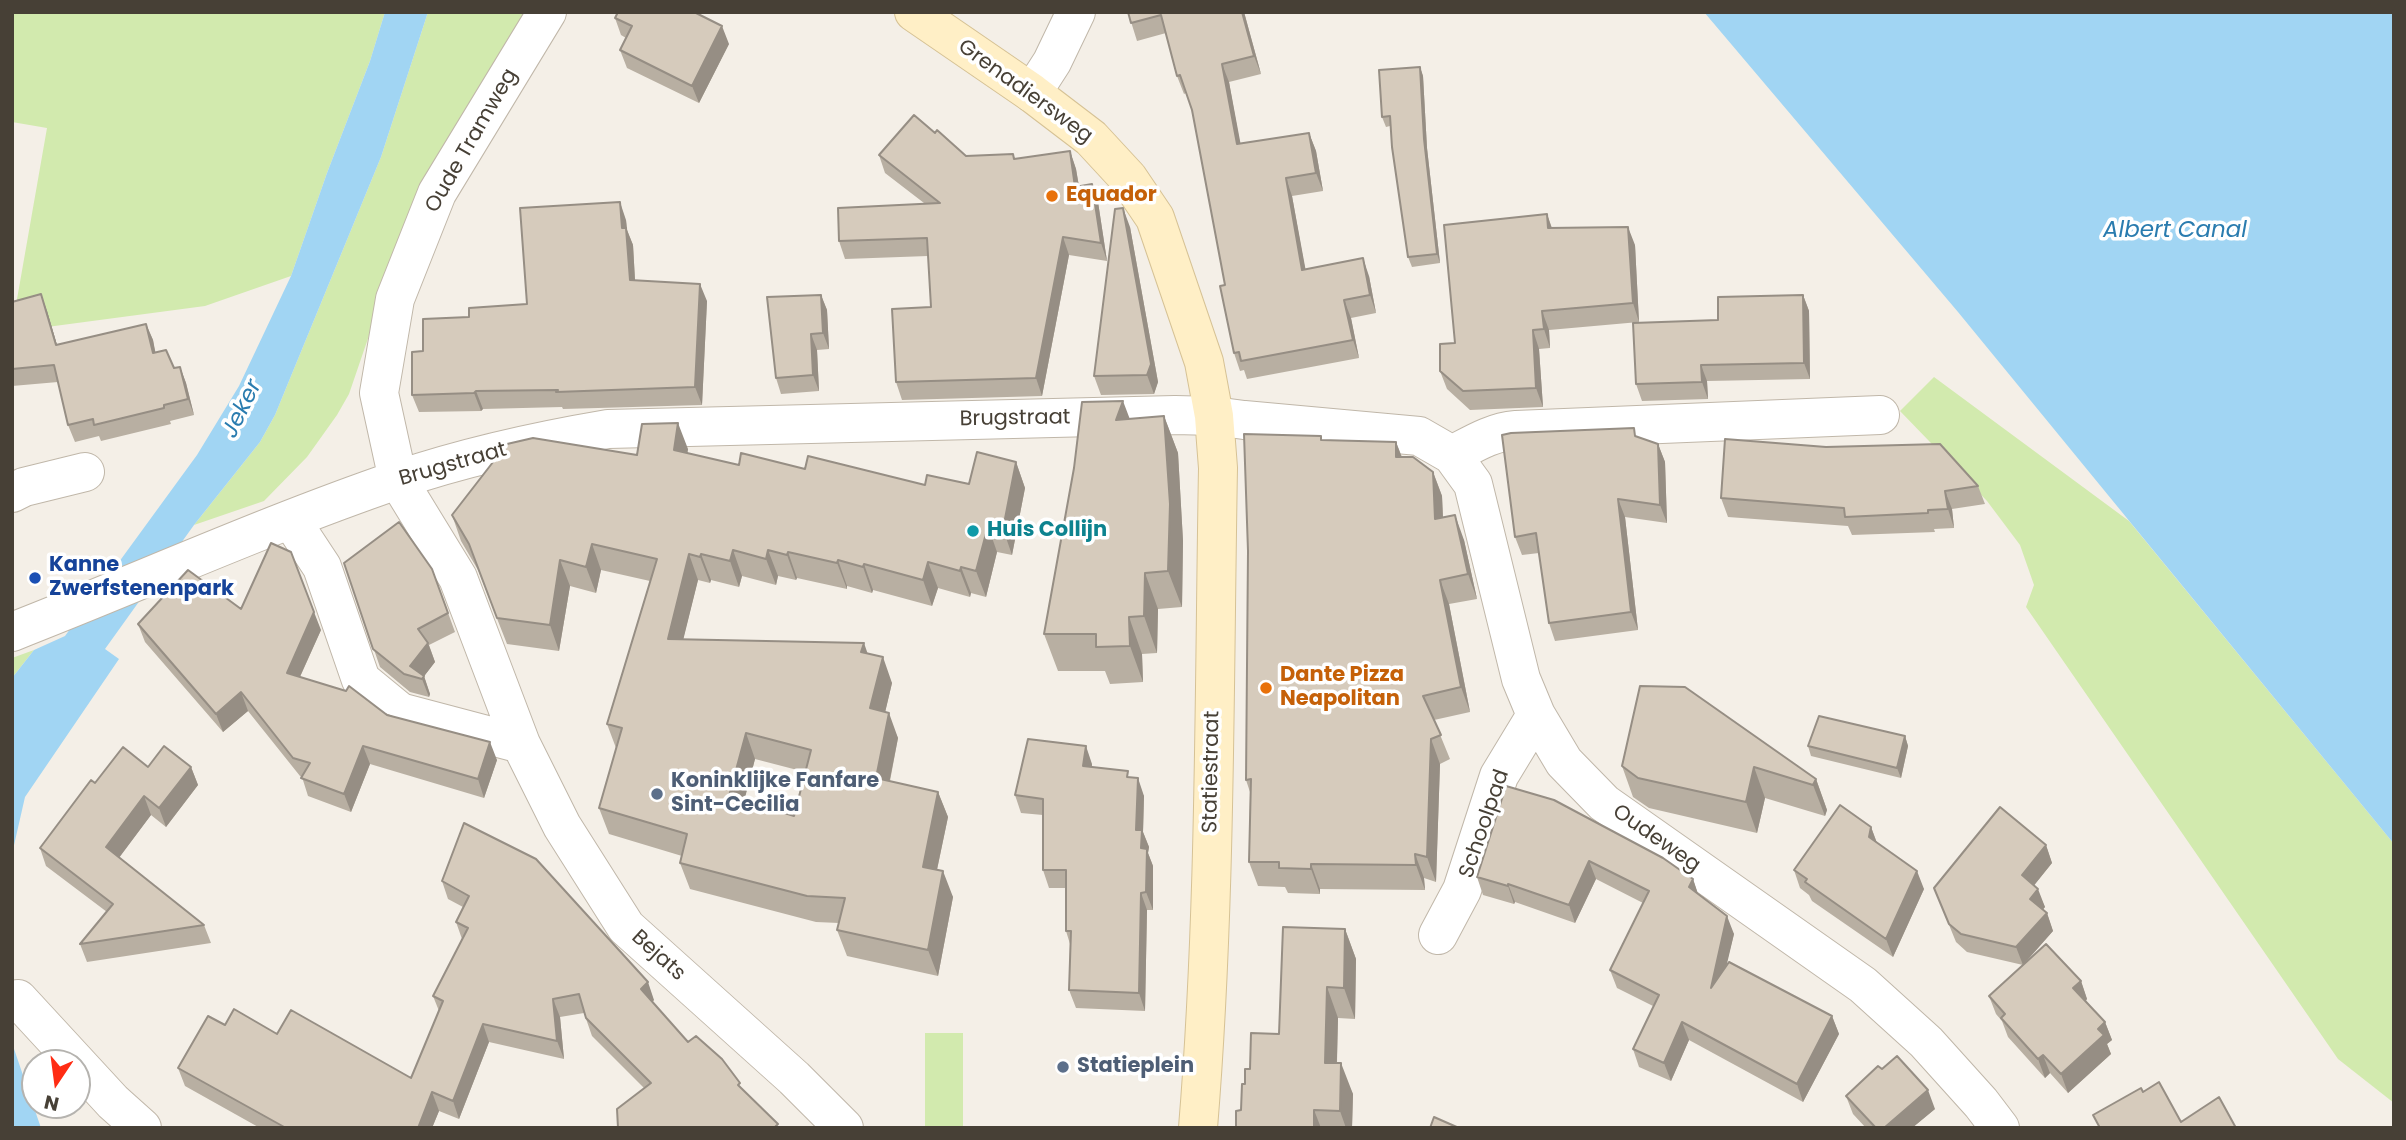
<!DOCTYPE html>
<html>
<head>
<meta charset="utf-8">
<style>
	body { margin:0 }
	#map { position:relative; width:2406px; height:1140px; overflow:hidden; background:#f4efe7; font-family:Poppins,sans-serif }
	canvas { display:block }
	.frame { position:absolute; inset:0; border:14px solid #474036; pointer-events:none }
	.north { position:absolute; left:21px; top:1049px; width:70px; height:70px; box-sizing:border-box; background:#fff; border:2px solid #b5b3af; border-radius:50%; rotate:193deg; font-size:19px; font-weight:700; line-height:28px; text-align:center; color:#474036 }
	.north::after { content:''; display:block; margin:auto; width:24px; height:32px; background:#ff2c13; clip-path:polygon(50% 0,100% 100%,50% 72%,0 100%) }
</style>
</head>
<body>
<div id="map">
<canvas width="2406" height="1140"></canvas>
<div class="frame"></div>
<div class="north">N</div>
</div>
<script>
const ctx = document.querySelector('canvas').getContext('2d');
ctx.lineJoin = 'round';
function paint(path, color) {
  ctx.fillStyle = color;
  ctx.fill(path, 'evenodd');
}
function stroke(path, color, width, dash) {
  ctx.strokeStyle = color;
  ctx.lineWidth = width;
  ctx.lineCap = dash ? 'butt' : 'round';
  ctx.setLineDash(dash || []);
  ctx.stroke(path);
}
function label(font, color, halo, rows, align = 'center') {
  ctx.font = font + ' Poppins,sans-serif';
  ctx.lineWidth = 7;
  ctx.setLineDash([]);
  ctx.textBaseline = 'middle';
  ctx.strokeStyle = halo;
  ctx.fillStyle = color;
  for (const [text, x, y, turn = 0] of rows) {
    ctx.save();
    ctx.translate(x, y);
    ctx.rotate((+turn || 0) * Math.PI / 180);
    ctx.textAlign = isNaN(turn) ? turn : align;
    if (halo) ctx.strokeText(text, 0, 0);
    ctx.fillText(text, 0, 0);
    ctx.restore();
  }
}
paint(new Path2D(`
	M 12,12 L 385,12 L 370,61 L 327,173 L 291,276 L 205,306 L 47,327 L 13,322 L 47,128 L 12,122 Z
	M 428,12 L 532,12 L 402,239 L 349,394 L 337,415 L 307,457 L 264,501 L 194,525 L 260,442 L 275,415 L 381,157 Z
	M 1934,377 L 2129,521 L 2394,844 L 2394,1103 L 2338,1059 L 2026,607 L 2034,585 L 2020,545 L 1987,501 L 1900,411 Z
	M 34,650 L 12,678 L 12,658 Z
	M 925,1033 L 963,1033 L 963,1128 L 925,1128 Z`), '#d2eaae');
paint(new Path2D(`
	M 385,12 L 428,12 L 381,157 L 275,415 L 260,442 L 194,525 L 105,649 L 119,659 L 25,797 L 12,854 L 12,678 L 34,650 L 65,636 L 197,455 L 239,386 L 291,276 L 327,173 L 370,61 Z
	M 1704,12 L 2394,12 L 2394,844 L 1958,312 Z
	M 12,1043 L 41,1128 L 12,1128 Z`), '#a1d5f3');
const minor = new Path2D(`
	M 547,12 L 437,193 L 395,299 L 379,393 L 398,480 L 458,578 L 521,744 L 562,826 L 626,927 L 794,1078 L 844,1128
	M 1032,93 L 1052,62 L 1076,12
	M 1452,455 C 1473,444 1492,432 1516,430 L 1880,415
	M 12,493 L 24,487 L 85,472
	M 291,520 L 322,567 L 361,680 L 400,712 L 521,744
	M 12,632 C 140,582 266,525 397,480 C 465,457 537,441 608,429 L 1175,415 L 1214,416 L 1244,420 L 1419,436 L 1452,455 L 1473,484 L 1521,679 L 1536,715 L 1564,762 L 1604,803 L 1863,985 L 1926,1042 L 1981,1103 L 2000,1128
	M 1438,935 L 1462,890 L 1499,776 L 1536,715
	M 18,999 L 113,1102 L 142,1128`);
const secondary = new Path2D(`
	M 914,12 L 1032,93 L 1091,138 L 1128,178 L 1155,218 L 1204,362 L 1214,416 L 1218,468 C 1214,687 1216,909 1198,1128`);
stroke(minor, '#c0b7a9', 40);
stroke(secondary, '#d6c295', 40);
stroke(minor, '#fff', 38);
stroke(secondary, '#ffefc6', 38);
paint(new Path2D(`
	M 1128,12 L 1244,12 L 1261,74 L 1229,82 L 1240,144 L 1309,133 L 1316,151 L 1323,191 L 1292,196 L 1305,269 L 1369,276 L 1376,313 L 1351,318 L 1359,358 L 1247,379 L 1244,370 L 1240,371 L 1234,353 L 1225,285 L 1192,110 L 1186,93 L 1184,94 L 1177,76 L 1166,33 L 1137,41 Z
	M 615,18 L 729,44 L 699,103 L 627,68 L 620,50 L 626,38 L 621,35 Z
	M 1420,67 L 1423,76 L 1427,148 L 1440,263 L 1412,267 L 1408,257 L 1390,126 L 1386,127 L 1382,117 Z
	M 935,133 L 966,156 L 1013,154 L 1015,159 L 1070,151 L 1076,169 L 1079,186 L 1092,184 L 1098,202 L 1107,261 L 1069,255 L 1042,396 L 902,400 L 896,382 L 931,307 L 928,256 L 845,259 L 839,241 L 924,203 L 885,173 L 879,155 Z
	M 1547,214 L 1552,228 L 1635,245 L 1639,322 L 1549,330 L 1550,348 L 1539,349 L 1543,407 L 1470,410 L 1447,389 L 1440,371 L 1455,343 Z
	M 626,220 L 627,230 L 633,245 L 635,280 L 707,301 L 702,405 L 563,409 L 562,407 L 483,409 L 481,411 L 419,412 L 412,395 L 423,351 L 469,317 L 527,304 Z
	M 1130,227 L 1158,382 L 1154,394 L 1101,395 L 1094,376 Z
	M 821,295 L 827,310 L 829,349 L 817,350 L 819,391 L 781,394 L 776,378 Z
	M 1803,295 L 1809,311 L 1810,379 L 1707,381 L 1708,399 L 1642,401 L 1636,384 L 1718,320 Z
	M 12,302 L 47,311 L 57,345 L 146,324 L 153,340 L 155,353 L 174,368 L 180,367 L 186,383 L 194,415 L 170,421 L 171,424 L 101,441 L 99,436 L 75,442 L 68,425 L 58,382 L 12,386 Z
	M 1164,416 L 1178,453 L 1183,541 L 1182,607 L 1158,609 L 1157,653 L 1142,654 L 1143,682 L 1110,684 L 1105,671 L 1058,671 L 1044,634 L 1130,419 Z
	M 1638,437 L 1658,444 L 1665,462 L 1667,523 L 1625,517 L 1638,630 L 1555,641 L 1549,623 L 1539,553 L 1522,555 L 1515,537 Z
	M 1322,440 L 1396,442 L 1402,457 L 1433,472 L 1442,496 L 1443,517 L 1464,540 L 1477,599 L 1449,604 L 1470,712 L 1434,720 L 1450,759 L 1440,764 L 1436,882 L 1424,878 L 1425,890 L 1320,889 L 1320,894 L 1288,893 L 1285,887 L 1258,886 L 1249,862 L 1250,792 L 1246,780 Z
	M 688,449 L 687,453 L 739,465 L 805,469 L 925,485 L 969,484 L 1016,462 L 1025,488 L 1012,555 L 997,552 L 986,597 L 971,593 L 970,597 L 938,588 L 932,606 L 873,590 L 872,593 L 847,586 L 847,589 L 797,578 L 796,580 L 778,576 L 776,585 L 742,576 L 739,587 L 711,580 L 710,583 L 698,580 L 683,639 L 867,653 L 892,683 L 885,712 L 898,738 L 890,781 L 938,792 L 948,817 L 937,870 L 953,897 L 938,976 L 847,956 L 837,930 L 839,923 L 816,922 L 690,889 L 680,863 L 682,856 L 609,834 L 599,808 L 616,748 L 607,724 L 650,581 L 601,570 L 596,593 L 570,586 L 559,651 L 507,644 L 478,570 L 461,541 L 452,515 L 637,455 ZM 755,759 L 805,772 L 794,816 L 744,800 Z
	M 1978,486 L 1985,504 L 1952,509 L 1954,528 L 1934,529 L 1935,532 L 1852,535 L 1848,526 L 1728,517 L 1721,498 Z
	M 344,563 L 432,569 L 455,632 L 429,645 L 435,662 L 424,676 L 430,694 L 429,697 L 410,692 L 380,667 Z
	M 241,609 L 321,630 L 300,677 L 497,760 L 484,798 L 370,764 L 351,812 L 308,796 L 302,777 L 300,776 L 248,711 L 223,732 L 145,642 L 138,624 Z
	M 1640,686 L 1816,779 L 1827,810 L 1825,816 L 1765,798 L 1757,833 L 1649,808 L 1633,797 L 1622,766 Z
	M 1905,736 L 1908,746 L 1901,778 L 1811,756 L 1808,746 Z
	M 1092,764 L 1092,767 L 1130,777 L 1144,796 L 1143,832 L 1149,847 L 1148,853 L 1153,866 L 1153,910 L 1147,910 L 1145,1011 L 1076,1008 L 1069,990 L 1070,944 L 1066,931 L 1066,888 L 1049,888 L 1043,870 L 1043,815 L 1021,813 L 1015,795 Z
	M 148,767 L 191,767 L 198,785 L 166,827 L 151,815 L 119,857 L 204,925 L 211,943 L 87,962 L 80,944 L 107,912 L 46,866 L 40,848 Z
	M 1506,786 L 1693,879 L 1698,894 L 1734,934 L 1726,965 L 1832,1016 L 1839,1034 L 1803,1102 L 1689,1040 L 1671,1081 L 1639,1067 L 1633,1049 L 1653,1006 L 1617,988 L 1610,970 L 1643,903 L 1596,879 L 1575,923 L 1515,902 L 1514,904 L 1483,895 L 1477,877 Z
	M 1871,827 L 1877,843 L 1924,889 L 1893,957 L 1812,901 L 1809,895 L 1800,888 L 1794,870 Z
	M 2046,845 L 2052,863 L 2034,885 L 2045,907 L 2043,909 L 2047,913 L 2053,931 L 2023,965 L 1967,952 L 1956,942 L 1934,888 Z
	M 442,881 L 654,1000 L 652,1002 L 688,1042 L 722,1059 L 644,1088 L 592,1036 L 584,1013 L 560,1017 L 564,1059 L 489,1042 L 459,1119 L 439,1111 L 432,1128 L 260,1128 L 185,1086 L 178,1068 L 225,1025 L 277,1034 L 411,1078 L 439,1011 L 433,996 L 462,939 L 456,922 L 463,907 L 448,899 Z
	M 1345,929 L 1356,959 L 1355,1019 L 1338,1018 L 1337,1063 L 1353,1094 L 1352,1128 L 1236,1128 L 1241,1110 L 1245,1084 L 1250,1069 L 1279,1034 Z
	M 2081,981 L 2087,999 L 2086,1001 L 2105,1022 L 2112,1040 L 2107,1044 L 2111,1054 L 2068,1093 L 2050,1073 L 2045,1078 L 2008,1037 L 2002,1021 L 1996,1014 L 1989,996 Z
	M 1846,1096 L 1935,1109 L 1912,1128 L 1866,1128 L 1853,1114 Z`), '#b8afa2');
paint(new Path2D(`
	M 1242,12 L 1244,12 L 1261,74 L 1254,56 Z
	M 722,26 L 729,44 L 699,103 L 692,86 Z
	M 1222,64 L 1229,82 L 1244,162 L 1237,144 Z
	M 1420,67 L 1423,76 L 1427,148 L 1440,263 L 1437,254 L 1424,139 Z
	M 1309,133 L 1316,151 L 1323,191 L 1316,173 Z
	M 1070,151 L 1076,169 L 1082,205 L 1075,187 Z
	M 1286,178 L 1292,196 L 1309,288 L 1302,270 Z
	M 1092,184 L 1098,202 L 1107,261 L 1101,243 Z
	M 620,202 L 626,220 L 627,230 L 633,245 L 636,298 L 630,280 L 622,228 Z
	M 1123,208 L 1130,227 L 1158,382 L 1154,394 L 1147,375 Z
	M 1547,214 L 1553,232 L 1548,228 Z
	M 1628,227 L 1635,245 L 1639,322 L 1633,303 Z
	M 1063,237 L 1069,255 L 1042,396 L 1036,378 Z
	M 1363,258 L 1369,276 L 1376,313 L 1370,295 Z
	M 700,284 L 707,301 L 702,405 L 695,387 Z
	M 41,294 L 47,311 L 62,362 L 56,345 Z
	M 821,295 L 827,310 L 829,349 L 823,333 Z
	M 1803,295 L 1809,311 L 1810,379 L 1804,363 Z
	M 1344,300 L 1351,318 L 1359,358 L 1353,340 Z
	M 1542,311 L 1549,330 L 1550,348 L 1544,329 Z
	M 146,324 L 153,340 L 159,370 L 153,353 Z
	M 1533,330 L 1539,349 L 1543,407 L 1536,388 Z
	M 811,334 L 817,350 L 819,391 L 813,375 Z
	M 1701,365 L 1707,381 L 1708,399 L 1702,382 Z
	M 180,367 L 186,383 L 194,415 L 188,399 Z
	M 476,391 L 483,409 L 481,411 L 474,393 Z
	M 1123,401 L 1137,438 L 1116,420 Z
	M 1164,416 L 1178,453 L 1183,541 L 1182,607 L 1168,571 Z
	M 678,423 L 688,449 L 684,476 L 674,450 Z
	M 1396,442 L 1405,466 L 1396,457 Z
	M 1658,444 L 1665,462 L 1667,523 L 1660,505 Z
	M 1016,462 L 1025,488 L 1012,555 L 1003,529 Z
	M 1433,472 L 1442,496 L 1444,544 L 1435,519 Z
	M 1945,491 L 1952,509 L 1954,528 L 1948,509 Z
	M 1618,499 L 1625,517 L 1638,630 L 1631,612 Z
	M 1455,515 L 1464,540 L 1477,599 L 1468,574 Z
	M 988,526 L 997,552 L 986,597 L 976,571 Z
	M 592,544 L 601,570 L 596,593 L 586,567 Z
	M 733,550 L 742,576 L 739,587 L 730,561 Z
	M 768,550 L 778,576 L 776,585 L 766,559 Z
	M 788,552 L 797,578 L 796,580 L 787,555 Z
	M 689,554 L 698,580 L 677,665 L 668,639 Z
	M 701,554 L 711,580 L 710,583 L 700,557 Z
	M 560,560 L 570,586 L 559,651 L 550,625 Z
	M 838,560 L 847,586 L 847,589 L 837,563 Z
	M 928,562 L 938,588 L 932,606 L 923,580 Z
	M 864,564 L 873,590 L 872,593 L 863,567 Z
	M 961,567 L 971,593 L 970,597 L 960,571 Z
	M 1145,573 L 1158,609 L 1157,653 L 1144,616 Z
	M 1440,580 L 1449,604 L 1470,712 L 1461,687 Z
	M 314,612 L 321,630 L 293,692 L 287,673 Z
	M 1129,617 L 1142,654 L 1143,682 L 1130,646 Z
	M 428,643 L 435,662 L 422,679 L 410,666 Z
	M 864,643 L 873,669 L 861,652 Z
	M 883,657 L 892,683 L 880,734 L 870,708 Z
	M 424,676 L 430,694 L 429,697 L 422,679 Z
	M 241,692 L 248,711 L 223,732 L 216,714 Z
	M 889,713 L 898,738 L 885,804 L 876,778 Z
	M 746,733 L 755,759 L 739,821 L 729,796 Z
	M 1905,736 L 1908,746 L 1901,778 L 1897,768 Z
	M 1431,739 L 1440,764 L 1436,882 L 1427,857 Z
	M 490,742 L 497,760 L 484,798 L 478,779 Z
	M 363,746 L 370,764 L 351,812 L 344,794 Z
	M 1086,746 L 1092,764 L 1090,784 L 1083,766 Z
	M 191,767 L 198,785 L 166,827 L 159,808 Z
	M 1754,767 L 1765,798 L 1757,833 L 1746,802 Z
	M 1138,778 L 1144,796 L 1143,832 L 1149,847 L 1148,853 L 1153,866 L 1153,910 L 1146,892 L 1136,830 Z
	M 1816,779 L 1827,810 L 1825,816 L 1813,785 Z
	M 938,792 L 948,817 L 932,893 L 923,867 Z
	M 144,796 L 151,815 L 113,866 L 106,847 Z
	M 1871,827 L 1878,846 L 1869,837 Z
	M 2046,845 L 2052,863 L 2028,893 L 2022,875 Z
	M 1415,854 L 1424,878 L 1425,890 L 1416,865 Z
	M 1589,861 L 1596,879 L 1575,923 L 1569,905 Z
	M 1311,864 L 1320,889 L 1320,894 L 1311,869 Z
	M 943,871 L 953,897 L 938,976 L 928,950 Z
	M 1917,871 L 1924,889 L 1893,957 L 1886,939 Z
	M 1693,879 L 1699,897 L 1689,887 Z
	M 1508,884 L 1515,902 L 1514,904 L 1508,886 Z
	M 2038,889 L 2045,907 L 2037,917 L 2030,899 Z
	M 1141,893 L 1147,910 L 1145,1011 L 1139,993 Z
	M 2047,913 L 2053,931 L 2023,965 L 2016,947 Z
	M 1727,916 L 1734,934 L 1717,1006 L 1711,988 Z
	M 1345,929 L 1356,959 L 1355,1019 L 1344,988 Z
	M 2081,981 L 2087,999 L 2080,1006 L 2073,988 Z
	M 648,982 L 654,1000 L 647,1007 L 641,989 Z
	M 1327,987 L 1338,1018 L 1336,1093 L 1325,1063 Z
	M 553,999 L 560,1017 L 564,1059 L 557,1041 Z
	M 1832,1016 L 1839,1034 L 1803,1102 L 1797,1084 Z
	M 1682,1022 L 1689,1040 L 1671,1081 L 1664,1063 Z
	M 2105,1022 L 2112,1040 L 2107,1044 L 2111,1054 L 2068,1093 L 2061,1074 L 2098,1029 Z
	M 483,1024 L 489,1042 L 459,1119 L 453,1101 Z
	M 2043,1055 L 2050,1073 L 2045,1078 L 2038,1059 Z
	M 1341,1063 L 1353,1094 L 1352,1128 L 1346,1128 L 1340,1111 Z
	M 1928,1090 L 1935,1109 L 1912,1128 L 1884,1128 Z
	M 432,1092 L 439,1111 L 432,1128 L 418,1128 Z
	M 1314,1110 L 1321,1128 L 1314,1128 Z`), '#968e84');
const building = new Path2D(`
	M 618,12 L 694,12 L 722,26 L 692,86 L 620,50 L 632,26 L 615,18 Z
	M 1128,12 L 1242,12 L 1254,56 L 1222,64 L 1237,144 L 1309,133 L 1316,173 L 1286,178 L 1302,270 L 1363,258 L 1370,295 L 1344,300 L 1353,340 L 1241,361 L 1239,352 L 1234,353 L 1220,286 L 1225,285 L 1192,110 L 1180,75 L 1177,76 L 1161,15 L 1131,23 Z
	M 1420,67 L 1424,139 L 1437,254 L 1408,257 L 1392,147 L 1390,116 L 1382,117 L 1379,70 Z
	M 914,115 L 935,133 L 937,130 L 966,156 L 1013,154 L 1014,159 L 1070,151 L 1075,187 L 1092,184 L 1101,243 L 1063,237 L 1036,378 L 896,382 L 892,309 L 931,307 L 927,238 L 839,241 L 838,208 L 940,203 L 879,155 Z
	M 620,202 L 622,228 L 626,228 L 630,280 L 700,284 L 695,387 L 556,392 L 558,390 L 476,391 L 474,393 L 412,395 L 412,352 L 423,351 L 423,319 L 469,317 L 469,308 L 527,304 L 520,208 Z
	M 1123,208 L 1151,364 L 1147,375 L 1094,376 L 1115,209 Z
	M 1547,214 L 1548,228 L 1628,227 L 1633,303 L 1542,311 L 1544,329 L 1533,330 L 1536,388 L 1463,391 L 1440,371 L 1440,344 L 1455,343 L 1444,225 Z
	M 41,294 L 56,345 L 146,324 L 153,353 L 166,350 L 174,368 L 180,367 L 188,399 L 164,405 L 164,408 L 94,425 L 93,419 L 68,425 L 54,365 L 12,369 L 12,302 Z
	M 821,295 L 823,333 L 811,334 L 813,375 L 776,378 L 767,297 Z
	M 1803,295 L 1804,363 L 1701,365 L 1702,382 L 1636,384 L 1633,323 L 1718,320 L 1718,297 Z
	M 1123,401 L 1116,420 L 1164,416 L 1170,504 L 1168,571 L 1145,573 L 1144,616 L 1129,617 L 1130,646 L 1096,647 L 1096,634 L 1044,634 L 1074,468 L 1082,402 Z
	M 678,423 L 674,450 L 739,465 L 741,453 L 805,469 L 808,456 L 925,485 L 927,475 L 969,484 L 977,452 L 1016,462 L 1003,529 L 988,526 L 976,571 L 961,567 L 960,571 L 928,562 L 923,580 L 864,564 L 863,567 L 838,560 L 837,563 L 788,552 L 787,555 L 768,550 L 766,559 L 733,550 L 730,561 L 701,554 L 700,557 L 689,554 L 668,639 L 864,643 L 861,652 L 883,657 L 870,708 L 889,713 L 876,778 L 938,792 L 923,867 L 943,871 L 928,950 L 837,930 L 845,898 L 807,896 L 680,863 L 687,834 L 599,808 L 622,728 L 607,724 L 657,559 L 592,544 L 586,567 L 560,560 L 550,625 L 497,618 L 469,544 L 452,515 L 507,444 L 533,438 L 637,455 L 642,424 ZM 746,733 L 811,750 L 794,816 L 729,796 Z
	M 1634,428 L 1635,436 L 1658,444 L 1660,505 L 1618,499 L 1631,612 L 1549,623 L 1536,533 L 1515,537 L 1502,435 L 1511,433 Z
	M 1244,434 L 1321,436 L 1321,440 L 1396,442 L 1396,457 L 1413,457 L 1433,472 L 1435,519 L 1455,515 L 1468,574 L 1440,580 L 1461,687 L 1423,696 L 1441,735 L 1431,739 L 1427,857 L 1415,854 L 1416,865 L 1311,864 L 1311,869 L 1279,868 L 1279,862 L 1249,862 L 1251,779 L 1246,780 L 1248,551 Z
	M 1725,439 L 1826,447 L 1940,444 L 1978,486 L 1945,491 L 1948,509 L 1928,510 L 1928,513 L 1845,517 L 1844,508 L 1721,498 Z
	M 399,522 L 432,569 L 448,613 L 418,629 L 428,643 L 410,666 L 424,676 L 422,679 L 404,674 L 373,649 L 344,563 Z
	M 271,543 L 291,552 L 314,612 L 287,673 L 346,691 L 349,686 L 387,715 L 490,742 L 478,779 L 363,746 L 344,794 L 301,778 L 310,763 L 293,758 L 241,692 L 216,714 L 138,624 L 188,570 L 241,609 Z
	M 1640,686 L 1685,687 L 1816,779 L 1813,785 L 1754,767 L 1746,802 L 1638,778 L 1622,766 Z
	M 1819,716 L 1905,736 L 1897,768 L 1808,746 Z
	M 1028,739 L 1086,746 L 1083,766 L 1128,771 L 1127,777 L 1138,778 L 1136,830 L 1142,830 L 1141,848 L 1147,849 L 1146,892 L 1141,893 L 1139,993 L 1069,990 L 1071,931 L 1066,931 L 1066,870 L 1043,870 L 1043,799 L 1015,795 Z
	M 164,746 L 191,767 L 159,808 L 144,796 L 106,847 L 204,925 L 80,944 L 113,904 L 40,848 L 91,780 L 95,783 L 123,747 L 148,767 Z
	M 1506,786 L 1554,800 L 1663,858 L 1693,879 L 1689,887 L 1727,916 L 1711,988 L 1729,962 L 1832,1016 L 1797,1084 L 1682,1022 L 1664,1063 L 1633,1049 L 1659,995 L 1610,970 L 1649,891 L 1589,861 L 1569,905 L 1508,884 L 1508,886 L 1477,877 Z
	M 1840,805 L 1871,827 L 1869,837 L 1917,871 L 1886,939 L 1805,882 L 1807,879 L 1794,870 Z
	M 2000,807 L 2046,845 L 2022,875 L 2038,889 L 2030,899 L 2047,913 L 2016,947 L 1961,934 L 1949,924 L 1934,888 Z
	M 464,823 L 536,859 L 648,982 L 641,989 L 688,1042 L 696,1036 L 722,1059 L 740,1083 L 738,1085 L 778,1124 L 774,1128 L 618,1128 L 617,1109 L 651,1083 L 586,1018 L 579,994 L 553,999 L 557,1041 L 483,1024 L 453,1101 L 432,1092 L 418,1128 L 286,1128 L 178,1068 L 208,1016 L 225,1025 L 234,1009 L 277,1034 L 291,1010 L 411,1078 L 443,1001 L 433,996 L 468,928 L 456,922 L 469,896 L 442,881 Z
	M 1283,927 L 1345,929 L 1344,988 L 1327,987 L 1325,1063 L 1341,1063 L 1340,1111 L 1314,1110 L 1314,1128 L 1236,1128 L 1236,1111 L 1241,1110 L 1242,1084 L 1245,1084 L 1245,1069 L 1250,1069 L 1251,1033 L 1279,1034 Z
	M 2046,944 L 2081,981 L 2073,988 L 2105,1022 L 2098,1029 L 2104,1035 L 2061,1074 L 2043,1055 L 2038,1059 L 2001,1018 L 2005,1014 L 1989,996 Z
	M 1897,1056 L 1928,1090 L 1884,1128 L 1876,1128 L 1846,1096 L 1878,1066 L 1882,1069 Z
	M 2159,1082 L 2181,1122 L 2219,1097 L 2236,1128 L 2100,1128 L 2093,1115 L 2141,1088 L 2143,1092 Z
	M 1434,1117 L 1459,1128 L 1430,1128 Z`);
paint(building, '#d6cbbc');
stroke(building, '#968e84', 2);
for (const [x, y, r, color] of [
	[1052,196,7,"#e8710a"],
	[973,531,7,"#0f9aa8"],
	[35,578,7,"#1a4fb4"],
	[1266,688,7,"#e8710a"],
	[657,794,7,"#5c6f8a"],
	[1063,1067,7,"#5c6f8a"]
]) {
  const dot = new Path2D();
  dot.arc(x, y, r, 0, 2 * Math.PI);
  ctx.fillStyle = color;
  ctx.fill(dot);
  stroke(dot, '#fff', 2.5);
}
label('21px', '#474036', '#fff', [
	["Grenadiersweg",1025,92,36],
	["Oude Tramweg",472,141,-60],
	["Brugstraat",1015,419,-1],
	["Brugstraat",453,465,-16],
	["Statiestraat",1212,772,-89],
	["Schoolpad",1485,824,-71],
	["Oudeweg",1656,839,35],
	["Bejats",658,956,42]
]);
label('bold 21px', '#c56008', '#fff', [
	["Equador",1066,196],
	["Dante Pizza",1280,676],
	["Neapolitan",1280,700]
], 'left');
label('bold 21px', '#0d838f', '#fff', [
	["Huis Collijn",987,531]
], 'left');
label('bold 21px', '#164399', '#fff', [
	["Kanne",49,566],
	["Zwerfstenenpark",49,590]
], 'left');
label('bold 21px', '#4e5e75', '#fff', [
	["Koninklijke Fanfare",671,782],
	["Sint-Cecilia",671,806],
	["Statieplein",1077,1067]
], 'left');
label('italic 23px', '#2a7caf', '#fff', [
	["Albert Canal",2175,231],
	["Jeker",243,409,-64]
]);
</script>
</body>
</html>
